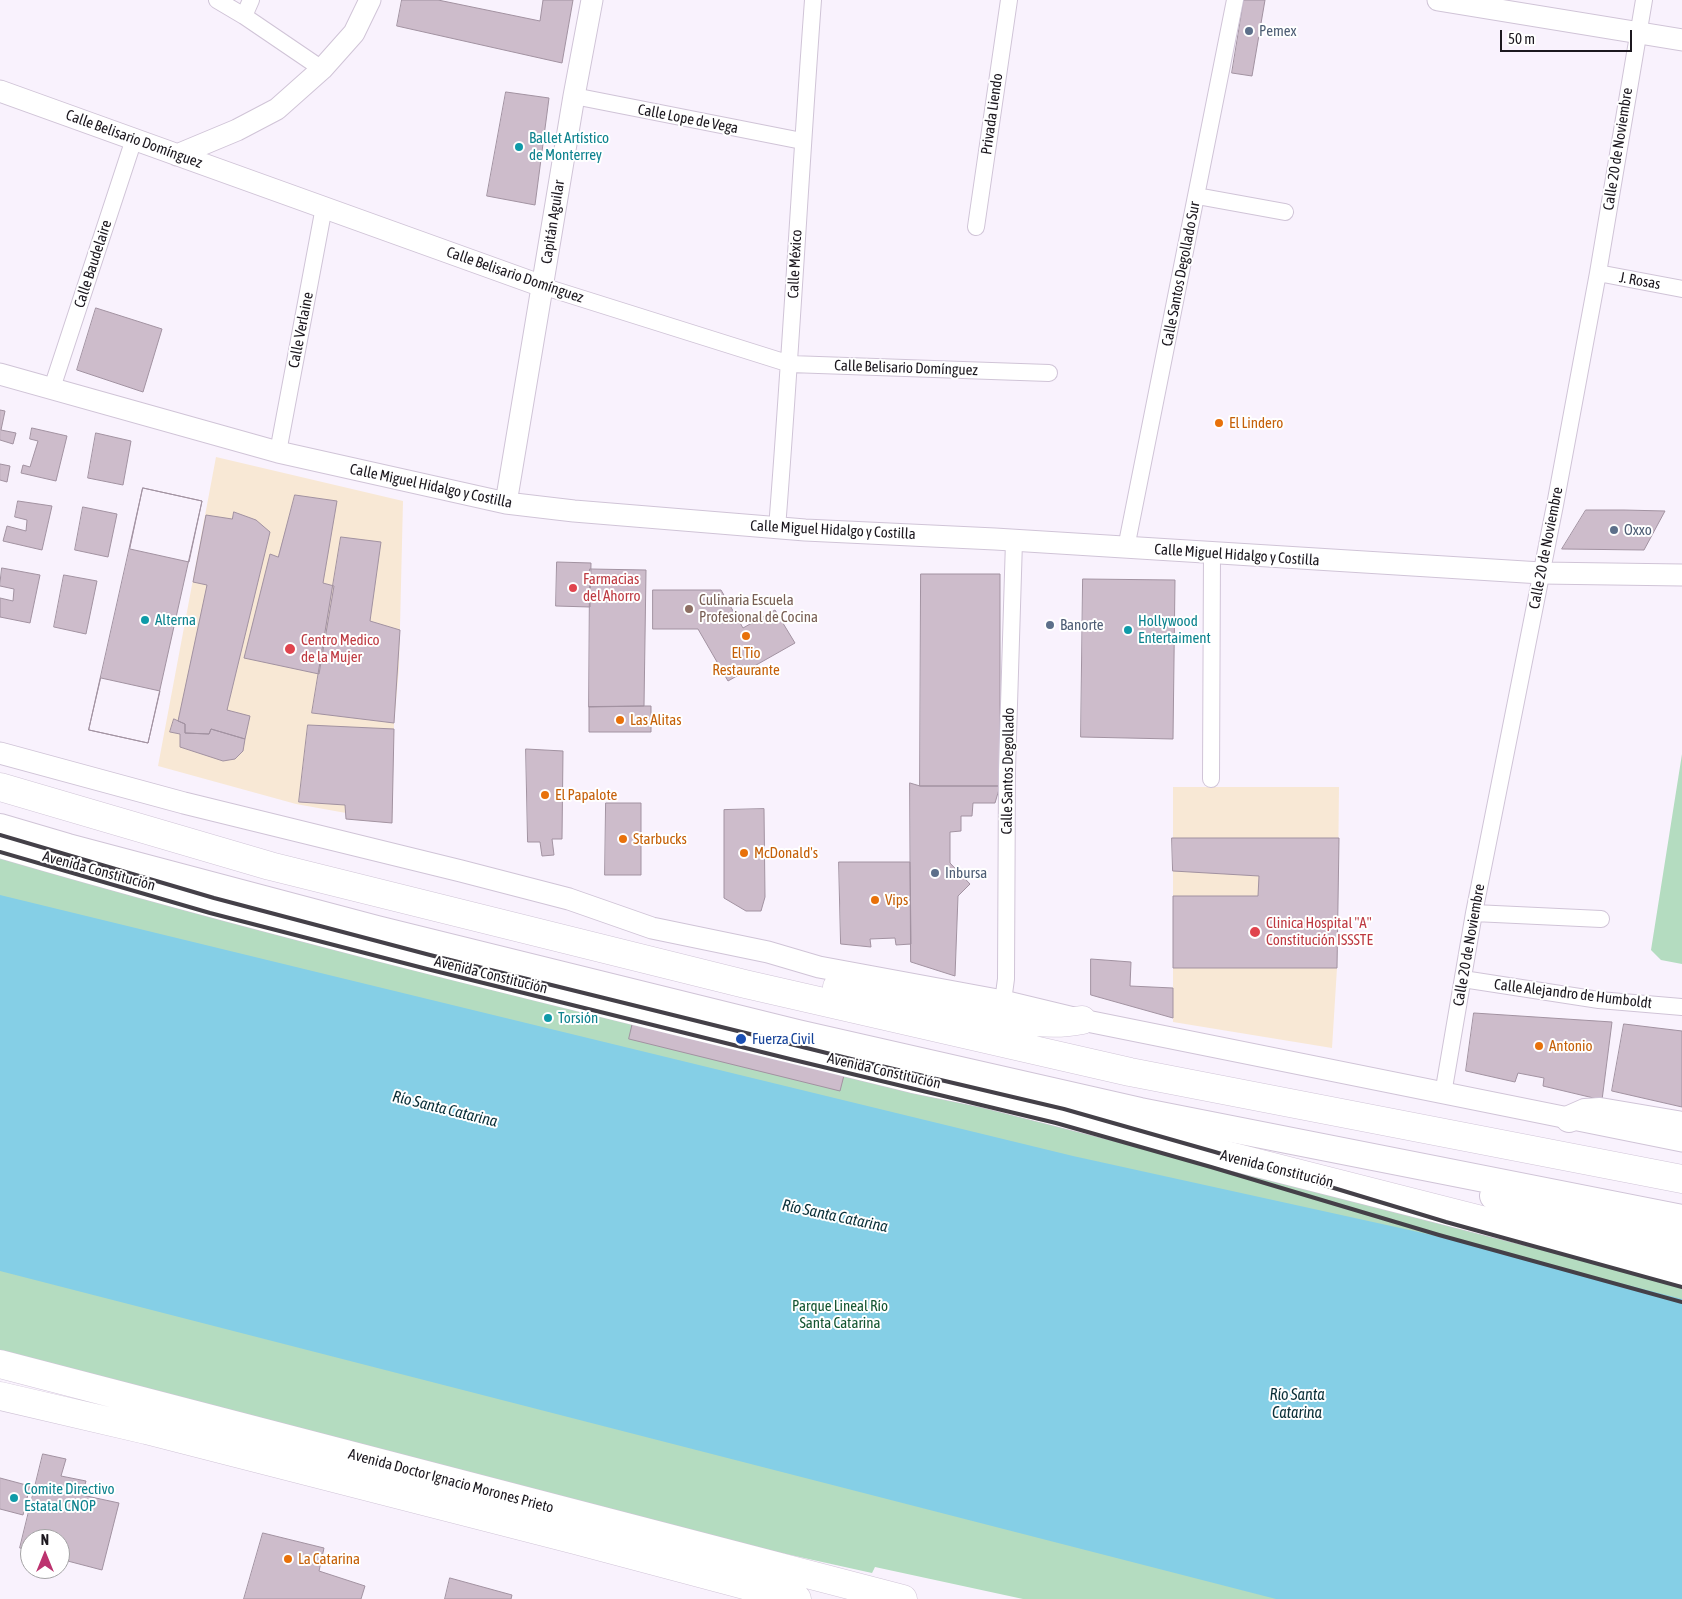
<!DOCTYPE html>
<html>
<head>
<meta charset="utf-8">
<style>
	body { margin:0 }
	#map { position:relative; width:1682px; height:1599px; overflow:hidden; background:#f9f2fd; font-family:"Asap Condensed",sans-serif }
	canvas { display:block }
	.north { position:absolute; left:20px; top:1529px; width:50px; height:50px; box-sizing:border-box; background:#fff; border:1px solid #a4a3a5; border-radius:50%; rotate:0deg; font-size:14px; font-weight:700; line-height:20px; text-align:center; color:#1c181f }
	.north::after { content:''; display:block; margin:auto; width:18px; height:22px; background:#bc336f; clip-path:polygon(50% 0,100% 100%,50% 72%,0 100%) }
	.scale { position:absolute; left:1500px; top:30px; width:132px; height:22px; box-sizing:border-box; border:2px solid #1c181f; border-top:0; padding-left:6px; font-size:15px; line-height:18px; white-space:nowrap; color:#1c181f; -webkit-text-stroke:4px #fff; paint-order:stroke }
</style>
</head>
<body>
<div id="map">
<canvas width="1682" height="1599"></canvas>
<div class="north">N</div>
<div class="scale">50 m</div>
</div>
<script>
const ctx = document.querySelector('canvas').getContext('2d');
ctx.lineJoin = 'round';
function paint(path, color) {
  ctx.fillStyle = color;
  ctx.fill(path, 'evenodd');
}
function stroke(path, color, width, dash) {
  ctx.strokeStyle = color;
  ctx.lineWidth = width;
  ctx.lineCap = dash ? 'butt' : 'round';
  ctx.setLineDash(dash || []);
  ctx.stroke(path);
}
function label(font, color, halo, rows, align = 'center') {
  ctx.font = font + ' "Asap Condensed",sans-serif';
  ctx.lineWidth = 4;
  ctx.setLineDash([]);
  ctx.textBaseline = 'middle';
  ctx.strokeStyle = halo;
  ctx.fillStyle = color;
  for (const [text, x, y, turn = 0] of rows) {
    ctx.save();
    ctx.translate(x, y);
    ctx.rotate((+turn || 0) * Math.PI / 180);
    ctx.textAlign = isNaN(turn) ? turn : align;
    if (halo) ctx.strokeText(text, 0, 0);
    ctx.fillText(text, 0, 0);
    ctx.restore();
  }
}
paint(new Path2D(`
	M 216,457 L 403,501 L 399,668 L 394,723 L 392,823 L 346,819 L 346,813 L 296,804 L 158,766 Z
	M 1173,787 L 1339,787 L 1337,968 L 1332,1048 L 1173,1022 Z`), '#f8e8d5');
paint(new Path2D(`
	M 1682,754 L 1682,964 L 1661,960 L 1651,950 Z
	M 0,845 L 1682,1284 L 1682,1599 L 1023,1599 L 875,1567 L 872,1573 L 777,1552 L 0,1352 Z`), '#b4dcc0');
paint(new Path2D(`
	M 0,895 L 1073,1156 L 1432,1235 L 1682,1299 L 1682,1599 L 1276,1599 L 0,1271 Z`), '#85cfe6');
const building = new Path2D(`
	M 402,0 L 438,0 L 540,21 L 543,0 L 573,0 L 562,63 L 397,26 Z
	M 1244,0 L 1265,0 L 1252,76 L 1232,73 Z
	M 506,92 L 549,98 L 535,205 L 487,196 Z
	M 96,308 L 162,329 L 143,392 L 77,370 Z
	M 0,410 L 5,411 L 1,430 L 16,433 L 13,444 L 0,440 Z
	M 32,428 L 67,436 L 56,481 L 21,473 L 23,465 L 30,467 L 38,441 L 30,439 Z
	M 96,433 L 131,441 L 123,485 L 88,478 Z
	M 0,464 L 10,466 L 7,482 L 0,480 Z
	M 143,488 L 202,501 L 148,743 L 89,730 Z
	M 143,488 L 202,501 L 189,562 L 130,549 Z
	M 295,495 L 337,501 L 323,583 L 334,586 L 319,674 L 244,658 L 270,554 L 278,557 Z
	M 18,501 L 52,506 L 42,550 L 3,541 L 7,526 L 26,531 L 27,520 L 15,517 Z
	M 83,507 L 117,514 L 108,557 L 75,550 Z
	M 1586,510 L 1624,510 L 1665,511 L 1644,550 L 1562,549 Z
	M 234,512 L 256,520 L 270,532 L 227,710 L 250,716 L 245,739 L 211,729 L 209,734 L 185,733 L 185,724 L 178,721 L 207,585 L 193,582 L 206,515 L 232,519 Z
	M 341,537 L 381,542 L 370,621 L 400,630 L 394,723 L 312,713 Z
	M 557,562 L 591,563 L 590,607 L 556,606 Z
	M 2,568 L 40,575 L 30,623 L 0,617 L 0,598 L 13,601 L 14,589 L 0,586 Z
	M 590,569 L 646,570 L 644,706 L 589,707 Z
	M 921,574 L 1000,574 L 1000,786 L 920,786 Z
	M 64,575 L 97,581 L 86,634 L 54,627 Z
	M 1083,579 L 1175,580 L 1173,739 L 1081,737 Z
	M 653,590 L 721,590 L 743,628 L 775,610 L 795,643 L 728,681 L 698,629 L 653,629 Z
	M 101,678 L 160,691 L 148,743 L 89,730 Z
	M 644,706 L 651,706 L 651,732 L 589,732 L 589,707 Z
	M 174,719 L 185,724 L 185,733 L 209,734 L 211,729 L 245,739 L 243,751 L 235,759 L 223,761 L 180,747 L 180,734 L 170,732 Z
	M 308,725 L 394,729 L 392,823 L 346,819 L 345,805 L 299,802 Z
	M 526,749 L 563,751 L 562,839 L 552,839 L 554,855 L 542,856 L 540,842 L 528,842 Z
	M 910,783 L 920,786 L 1000,786 L 995,803 L 973,803 L 972,816 L 961,816 L 961,831 L 950,832 L 950,863 L 970,884 L 958,896 L 955,976 L 911,962 Z
	M 606,803 L 641,803 L 641,875 L 605,875 Z
	M 764,809 L 765,897 L 761,911 L 746,911 L 724,898 L 724,810 Z
	M 1172,838 L 1339,838 L 1337,968 L 1173,968 L 1173,896 L 1258,896 L 1259,876 L 1173,871 Z
	M 839,862 L 910,862 L 911,944 L 896,945 L 895,938 L 870,939 L 871,947 L 841,944 Z
	M 1091,959 L 1131,962 L 1130,986 L 1173,988 L 1173,1018 L 1091,995 Z
	M 641,988 L 853,1040 L 840,1091 L 629,1039 Z
	M 1474,1013 L 1612,1022 L 1602,1100 L 1543,1086 L 1544,1078 L 1518,1073 L 1515,1082 L 1466,1071 Z
	M 1624,1024 L 1682,1031 L 1682,1107 L 1612,1091 Z
	M 43,1454 L 66,1459 L 61,1476 L 86,1481 L 82,1495 L 119,1503 L 102,1570 L 60,1559 L 60,1539 L 30,1539 L 30,1551 L 20,1548 Z
	M 0,1478 L 30,1486 L 23,1515 L 0,1509 Z
	M 263,1533 L 324,1548 L 319,1571 L 365,1586 L 361,1599 L 244,1599 Z
	M 450,1578 L 512,1595 L 511,1599 L 445,1599 Z`);
paint(building, '#cdbccb');
stroke(building, '#a292a1', 1);
const minor = new Path2D(`
	M 217,0 L 244,16 L 322,69
	M 244,16 L 251,0
	M 574,96 L 802,141
	M 1197,196 L 1285,212
	M 976,227 L 1009,0
	M 1598,273 L 1682,289
	M 542,286 L 790,364 L 1049,373
	M 52,388 L 134,139
	M 278,452 L 324,207
	M 777,528 C 791,352 800,176 813,0
	M 1126,548 L 1235,0
	M 1211,779 L 1212,553
	M 1474,913 L 1601,919
	M 1463,979 L 1599,1000 L 1682,1007
	M 1003,1001 L 1006,979 L 1007,770 L 1014,541
	M 1443,1094 L 1474,913 L 1555,505 L 1598,273 L 1644,0`);
const tertiary = new Path2D(`
	M 1438,0 L 1682,40
	M 0,91 L 542,286
	M 177,155 L 237,130 L 277,109 L 322,69 L 354,33 L 370,0
	M 0,374 L 278,452 L 506,503 L 574,511 L 805,530 L 995,539 L 1541,573 L 1682,575
	M 506,503 L 574,96 L 592,0
	M 0,753 L 184,803 L 461,871 L 569,899 L 652,928 L 768,952 L 819,967 L 1003,1001 L 1082,1020 L 1682,1141`);
const primary = new Path2D(`
	M 0,827 L 68,847 L 377,929 L 798,1033 L 1140,1111 L 1682,1218
	M 1569,1119 L 1585,1112 L 1600,1111 L 1682,1125
	M 1493,1196 L 1529,1206 L 1682,1244`);
const trunk = new Path2D(`
	M 0,787 L 270,866 L 745,984 L 1130,1072 L 1682,1179
	M 0,844 C 301,932 608,1004 913,1079 L 982,1093 L 1682,1271
	M 837,987 C 879,995 922,1002 965,1010 C 1003,1017 1044,1028 1082,1020
	M 0,1364 L 903,1599
	M 0,1396 L 146,1430 L 575,1540 L 797,1599`);
stroke(minor, '#d0c4d7', 18);
stroke(tertiary, '#d0c4d7', 23);
stroke(primary, '#d0c4d7', 28);
stroke(trunk, '#d0c4d7', 29);
stroke(minor, '#fff', 16);
stroke(tertiary, '#fff', 21);
stroke(primary, '#fff', 26);
stroke(trunk, '#fff', 28);
stroke(new Path2D(`
	M 0,835 L 214,898 L 430,955 L 847,1058 L 1064,1109 L 1215,1152 L 1446,1222 L 1682,1287
	M 0,852 L 210,913 L 427,969 L 794,1060 L 1056,1123 L 1211,1167 L 1439,1235 L 1682,1302`), '#444048', 4);
for (const [x, y, r, color] of [
	[1249,31,5,"#5c6f8a"],
	[519,147,5,"#0f9aa8"],
	[1219,423,5,"#e8710a"],
	[1614,530,5,"#5c6f8a"],
	[573,588,5,"#e0444e"],
	[689,609,5,"#8d6e63"],
	[145,620,5,"#0f9aa8"],
	[1050,625,5,"#5c6f8a"],
	[1128,630,5,"#0f9aa8"],
	[746,636,5,"#e8710a"],
	[290,649,6,"#e0444e"],
	[620,720,5,"#e8710a"],
	[545,795,5,"#e8710a"],
	[623,839,5,"#e8710a"],
	[744,853,5,"#e8710a"],
	[935,873,5,"#5c6f8a"],
	[875,900,5,"#e8710a"],
	[1255,932,6,"#e0444e"],
	[548,1018,5,"#0f9aa8"],
	[741,1039,6,"#1a4fb4"],
	[1539,1046,5,"#e8710a"],
	[14,1498,5,"#0f9aa8"],
	[288,1559,5,"#e8710a"]
]) {
  const dot = new Path2D();
  dot.arc(x, y, r, 0, 2 * Math.PI);
  ctx.fillStyle = color;
  ctx.fill(dot);
  stroke(dot, '#fff', 2);
}
label('15px', '#4e5e75', '#fff', [
	["Pemex",1259,31],
	["Oxxo",1624,530],
	["Banorte",1060,625],
	["Inbursa",945,873]
], 'left');
label('15px', '#1c181f', '#fff', [
	["Privada Liendo",992,114,-82],
	["Calle Lope de Vega",688,119,11],
	["Calle Belisario Domínguez",134,139,20],
	["Calle 20 de Noviembre",1618,149,-81],
	["Capitán Aguilar",553,222,-81],
	["Calle Baudelaire",93,264,-72],
	["Calle México",795,264,-87],
	["Calle Santos Degollado Sur",1181,274,-79],
	["Calle Belisario Domínguez",515,275,19],
	["J. Rosas",1640,281,10],
	["Calle Verlaine",301,330,-79],
	["Calle Belisario Domínguez",906,368,2],
	["Calle Miguel Hidalgo y Costilla",431,486,12],
	["Calle Miguel Hidalgo y Costilla",833,530,3],
	["Calle 20 de Noviembre",1546,548,-79],
	["Calle Miguel Hidalgo y Costilla",1237,555,4],
	["Calle Santos Degollado",1008,771,-89],
	["Avenida Constitución",99,871,15],
	["Calle 20 de Noviembre",1469,945,-80],
	["Avenida Constitución",491,975,14],
	["Calle Alejandro de Humboldt",1573,994,7],
	["Avenida Constitución",884,1071,13],
	["Avenida Constitución",1277,1169,14],
	["Avenida Doctor Ignacio Morones Prieto",451,1481,15]
]);
label('15px', '#0d838f', '#fff', [
	["Ballet Artístico",529,138],
	["de Monterrey",529,155],
	["Alterna",155,620],
	["Hollywood",1138,621],
	["Entertaiment",1138,638],
	["Torsión",558,1018],
	["Comite Directivo",24,1489],
	["Estatal CNOP",24,1506]
], 'left');
label('15px', '#c56008', '#fff', [
	["El Lindero",1229,423],
	["El Tio",746,653,"center"],
	["Restaurante",746,670,"center"],
	["Las Alitas",630,720],
	["El Papalote",555,795],
	["Starbucks",633,839],
	["McDonald's",754,853],
	["Vips",885,900],
	["Antonio",1549,1046],
	["La Catarina",298,1559]
], 'left');
label('15px', '#be3a42', '#fff', [
	["Farmacias",583,579],
	["del Ahorro",583,596],
	["Centro Medico",301,640],
	["de la Mujer",301,657],
	["Clinica Hospital \"A\"",1266,923],
	["Constitución ISSSTE",1266,940]
], 'left');
label('15px', '#785e54', '#fff', [
	["Culinaria Escuela",699,600],
	["Profesional de Cocina",699,617]
], 'left');
label('15px', '#164399', '#fff', [
	["Fuerza Civil",752,1039]
], 'left');
label('15px', '#145531', '#fff', [
	["Parque Lineal Río",840,1306],
	["Santa Catarina",840,1323]
]);
label('italic 16px', '#0a2f38', '#fff', [
	["Río Santa Catarina",445,1109,14],
	["Río Santa Catarina",835,1216,12],
	["Río Santa",1297,1395],
	["Catarina",1297,1413]
]);
</script>
</body>
</html>
